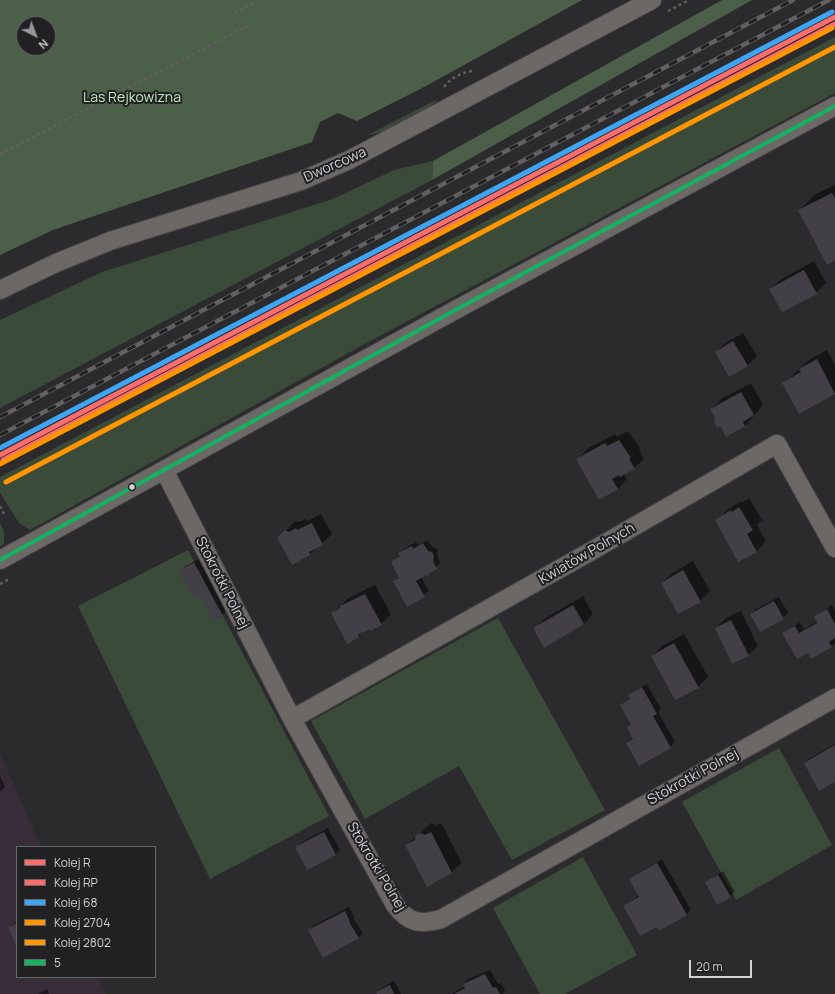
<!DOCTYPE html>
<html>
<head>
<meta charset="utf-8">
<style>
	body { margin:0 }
	#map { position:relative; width:835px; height:994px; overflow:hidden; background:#2b2a2c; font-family:Manrope,sans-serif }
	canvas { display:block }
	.legend { position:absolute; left:16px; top:846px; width:140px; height:132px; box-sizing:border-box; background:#212023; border:1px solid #68676a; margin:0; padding:5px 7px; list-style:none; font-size:12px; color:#d2d1d4 }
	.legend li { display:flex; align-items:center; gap:8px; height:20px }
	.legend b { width:20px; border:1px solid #68676a }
	.north { position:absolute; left:16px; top:16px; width:40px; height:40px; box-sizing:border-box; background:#212023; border:1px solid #68676a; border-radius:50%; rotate:138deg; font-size:11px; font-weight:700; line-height:16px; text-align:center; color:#d2d1d4 }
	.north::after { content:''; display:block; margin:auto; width:14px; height:18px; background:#989799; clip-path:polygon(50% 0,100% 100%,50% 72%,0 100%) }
	.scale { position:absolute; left:689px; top:960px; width:63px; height:18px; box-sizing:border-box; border:2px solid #d2d1d4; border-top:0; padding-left:5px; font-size:12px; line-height:14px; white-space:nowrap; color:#d2d1d4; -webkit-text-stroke:3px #212023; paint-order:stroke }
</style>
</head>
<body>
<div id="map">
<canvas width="835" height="994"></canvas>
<ul class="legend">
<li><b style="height:5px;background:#fb6d6d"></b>Kolej R</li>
<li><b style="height:5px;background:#fb6d6d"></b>Kolej RP</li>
<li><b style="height:5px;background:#3ea5f4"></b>Kolej 68</li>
<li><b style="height:5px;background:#ff9500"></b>Kolej 2704</li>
<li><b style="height:5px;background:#ff9500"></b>Kolej 2802</li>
<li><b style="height:5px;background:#13b361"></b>5</li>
</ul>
<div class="north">N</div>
<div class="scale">20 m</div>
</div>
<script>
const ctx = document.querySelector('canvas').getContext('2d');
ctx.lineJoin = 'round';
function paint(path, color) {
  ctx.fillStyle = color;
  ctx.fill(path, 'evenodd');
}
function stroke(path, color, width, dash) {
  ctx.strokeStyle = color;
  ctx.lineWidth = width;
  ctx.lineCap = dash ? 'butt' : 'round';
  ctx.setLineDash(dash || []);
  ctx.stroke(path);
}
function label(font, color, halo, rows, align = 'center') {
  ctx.font = font + ' Manrope,sans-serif';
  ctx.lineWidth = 4;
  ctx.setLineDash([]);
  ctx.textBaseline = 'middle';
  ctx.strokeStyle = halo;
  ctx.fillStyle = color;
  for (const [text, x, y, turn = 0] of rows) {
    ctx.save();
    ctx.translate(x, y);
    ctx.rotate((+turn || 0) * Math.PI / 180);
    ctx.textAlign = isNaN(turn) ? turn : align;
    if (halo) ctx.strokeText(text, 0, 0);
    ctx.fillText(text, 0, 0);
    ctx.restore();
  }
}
paint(new Path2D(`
	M 0,753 L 41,847 L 17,847 L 17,977 L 98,977 L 106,994 L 0,994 Z`), '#372d39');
paint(new Path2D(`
	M 835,37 L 835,93 L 361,346 L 30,530 L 19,523 L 0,493 L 0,477 Z
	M 438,99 C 427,113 386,134 368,135 Z
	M 433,161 L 432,180 L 0,408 L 0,320 L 102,272 L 333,199 L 394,170 Z
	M 0,523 L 4,531 L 4,544 L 0,546 Z
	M 188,550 L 329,816 L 210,879 L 78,606 Z
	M 498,618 L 605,810 L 512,860 L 459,766 L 365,819 L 311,721 Z
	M 779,748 L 832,845 L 736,900 L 682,802 Z
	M 583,857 L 637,955 L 565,994 L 540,994 L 493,908 Z`), '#3b4b3a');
paint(new Path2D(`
	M 0,0 L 582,0 L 426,86 L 357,121 L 338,113 L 320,122 L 312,142 L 53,230 L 0,255 ZM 24,24 L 48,24 L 48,48 L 24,48 Z
	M 722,0 L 752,0 L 432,180 L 433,161 Z`), '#4b5f49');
paint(new Path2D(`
	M 835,185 L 835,260 L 800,210 L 814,195 Z
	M 814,261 L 826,283 L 816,293 L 770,289 L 780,280 Z
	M 743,333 L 757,356 L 747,366 L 716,352 L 725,343 Z
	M 827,350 L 835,365 L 835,393 L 799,413 L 783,384 L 810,359 Z
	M 751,383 L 763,405 L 745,426 L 711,409 L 721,399 Z
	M 628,431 L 640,448 L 639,449 L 644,459 L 634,468 L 624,474 L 627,479 L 618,489 L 578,459 L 587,449 L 615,434 L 617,437 Z
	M 749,498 L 762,520 L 757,525 L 766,541 L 757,551 L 739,561 L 717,521 L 726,511 L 741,501 L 741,503 Z
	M 321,514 L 332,534 L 310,554 L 279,538 L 295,521 L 299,522 L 306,519 L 307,521 Z
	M 428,540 L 432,547 L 436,548 L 438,551 L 437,556 L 441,563 L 421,577 L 429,591 L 408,606 L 394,582 L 399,577 L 392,562 L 401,555 L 400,553 L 404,549 L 416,542 L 418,545 Z
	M 199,559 L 227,611 L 222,615 L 180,571 L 184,567 Z
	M 693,561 L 710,591 L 700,601 L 662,583 L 672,573 Z
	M 375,585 L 391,614 L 381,624 L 365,630 L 358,637 L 332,614 L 350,597 Z
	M 583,596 L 593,614 L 584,624 L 535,629 L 544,619 Z
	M 779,597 L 788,613 L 783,618 L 751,614 L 756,609 Z
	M 832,605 L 835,612 L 835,643 L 832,646 L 812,657 L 809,652 L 784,634 L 800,622 L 804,629 L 818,621 L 815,616 Z
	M 741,611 L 758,646 L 748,655 L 716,628 L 726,618 Z
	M 684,634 L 708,677 L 698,687 L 652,656 L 662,646 Z
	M 647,684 L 661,709 L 658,712 L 675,742 L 670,747 L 627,743 L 634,737 L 628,728 L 632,724 L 621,705 L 631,698 L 629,695 L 634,691 Z
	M 835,744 L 835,781 L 805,763 L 809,759 Z
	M 0,776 L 5,787 L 0,792 Z
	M 431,823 L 436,825 L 441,823 L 462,863 L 452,872 L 427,885 L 406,846 Z
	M 328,828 L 340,850 L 335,854 L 297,847 L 301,843 Z
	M 662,859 L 691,910 L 686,915 L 624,906 L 640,895 L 630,879 Z
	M 723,871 L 735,892 L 730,896 L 706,883 Z
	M 349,907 L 354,916 L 353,918 L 363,933 L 358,938 L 310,930 L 314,925 Z
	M 17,921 L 17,945 L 9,927 Z
	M 490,970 L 498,984 L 501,983 L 505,991 L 503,994 L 451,994 L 465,986 L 464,984 L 468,979 Z
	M 394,981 L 401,994 L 378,994 L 382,988 Z
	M 47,989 L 49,994 L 38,994 Z`), '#0007');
paint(new Path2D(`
	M 832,193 L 835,198 L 835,261 L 827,265 L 798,210 Z
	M 804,270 L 817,294 L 782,312 L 769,289 Z
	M 733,341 L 748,366 L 729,377 L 715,352 Z
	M 817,359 L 835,394 L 799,414 L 782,383 L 801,372 L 799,369 Z
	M 741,392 L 754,415 L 743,422 L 745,426 L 726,437 L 721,427 L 717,427 L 714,422 L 715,418 L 710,409 Z
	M 619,440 L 631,458 L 629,459 L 635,469 L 620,477 L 619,475 L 612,479 L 618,489 L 599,500 L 576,459 L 605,443 L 607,446 Z
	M 739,507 L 753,530 L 747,534 L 757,552 L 738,562 L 715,520 L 731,510 L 732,512 Z
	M 312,523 L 323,545 L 309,552 L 310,555 L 292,565 L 277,538 L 285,530 L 289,532 L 296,528 L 297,530 Z
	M 423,543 L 428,551 L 432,552 L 434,556 L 433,561 L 437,569 L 428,574 L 429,577 L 426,575 L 416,581 L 425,597 L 407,607 L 393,581 L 399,578 L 391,562 L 400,556 L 398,553 L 412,546 L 413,549 Z
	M 194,563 L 223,616 L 214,621 L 201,596 L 195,599 L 178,571 Z
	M 683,570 L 701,602 L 678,614 L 661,583 Z
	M 365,594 L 382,625 L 370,631 L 369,629 L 358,635 L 359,637 L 347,644 L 331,613 L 340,608 L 340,606 Z
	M 774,601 L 784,619 L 760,632 L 750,614 Z
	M 573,605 L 584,624 L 544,648 L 533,628 Z
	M 827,609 L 835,624 L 835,638 L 829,642 L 832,647 L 811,659 L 808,653 L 797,659 L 782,633 L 795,626 L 799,633 L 817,623 L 814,616 Z
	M 731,620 L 749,656 L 732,664 L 715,628 Z
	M 674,643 L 699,688 L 675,700 L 651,656 Z
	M 642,687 L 657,714 L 653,716 L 671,748 L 639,766 L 626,743 L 633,739 L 627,727 L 631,725 L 620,705 L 630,699 L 628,695 Z
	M 835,745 L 835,782 L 819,791 L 804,763 Z
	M 324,832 L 336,855 L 307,870 L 295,847 Z
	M 431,832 L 452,873 L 427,887 L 405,845 L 415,840 L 416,835 L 421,833 L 425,835 Z
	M 657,863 L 687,915 L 659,931 L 657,927 L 640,936 L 623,906 L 639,897 L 629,879 Z
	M 718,875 L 731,897 L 717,905 L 705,882 Z
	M 345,911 L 350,922 L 349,922 L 359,938 L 323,958 L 308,930 Z
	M 17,923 L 17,948 L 8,927 Z
	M 485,974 L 493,988 L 496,987 L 500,994 L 454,994 L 465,988 L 463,984 Z
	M 390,985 L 394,994 L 377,994 L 376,992 Z`), '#424046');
const minor = new Path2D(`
	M 0,290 L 56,263 L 110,241 L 301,181 L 349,160 L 652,0
	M 164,470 L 292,719 L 395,905 C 409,923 419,925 441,919 L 835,698
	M 0,560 L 459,308 L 835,106
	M 292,719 L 595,549 L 777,444 L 835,548`);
stroke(minor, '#464547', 20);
stroke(new Path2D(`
	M 668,11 L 689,0
	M 235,13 L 257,0
	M 444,87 C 451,78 460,73 472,71
	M 0,154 L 247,26
	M 0,506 L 4,514
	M 0,584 L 9,579`), '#62605f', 2.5, [3, 3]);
stroke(minor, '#6c6866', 18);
const rail = new Path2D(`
	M 0,417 L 793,0
	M 0,435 L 829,0`);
stroke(rail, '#626060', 4.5);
stroke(rail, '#212023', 3, [9]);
stroke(new Path2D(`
	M 0,560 L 459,308 L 835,106`), '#13b361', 4);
stroke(new Path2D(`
	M 0,455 L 835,17`), '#fb6d6d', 5);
stroke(new Path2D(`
	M 3,460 L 835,24`), '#fb6d6d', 5);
stroke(new Path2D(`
	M 0,448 L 832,12`), '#3ea5f4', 5);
stroke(new Path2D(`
	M 0,464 L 832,28`), '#ff9500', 5);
stroke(new Path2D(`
	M 6,482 L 835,47`), '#ff9500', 5);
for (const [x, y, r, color] of [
	[132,487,3.5,"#d2d1d4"]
]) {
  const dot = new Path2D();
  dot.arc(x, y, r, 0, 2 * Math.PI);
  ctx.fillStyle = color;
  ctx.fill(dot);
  stroke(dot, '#212023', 1.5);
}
label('14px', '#c1ecbb', '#212023', [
	["Las Rejkowizna",132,98]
]);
label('14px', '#d2d1d4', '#212023', [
	["Dworcowa",335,165,-24],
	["Kwiatów Polnych",587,554,-30],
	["Stokrotki Polnej",222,583,63],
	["Stokrotki Polnej",693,777,-29],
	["Stokrotki Polnej",376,867,59]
]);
</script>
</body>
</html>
